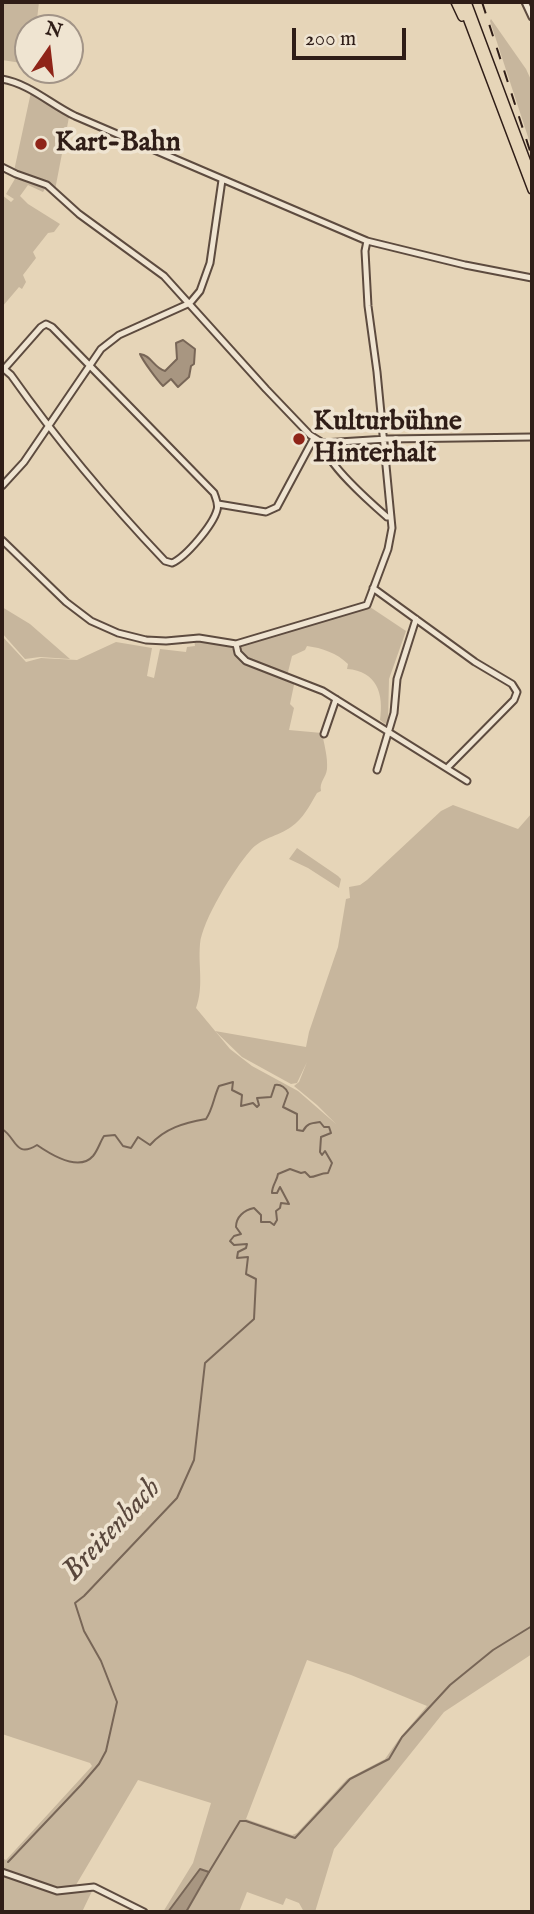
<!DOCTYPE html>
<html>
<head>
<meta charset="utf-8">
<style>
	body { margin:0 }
	#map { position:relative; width:534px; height:1914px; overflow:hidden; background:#e6d5b8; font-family:"IM FELL English",serif }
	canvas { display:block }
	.frame { position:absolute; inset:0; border:4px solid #2f1d17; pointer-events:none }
	.north { position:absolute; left:14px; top:14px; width:70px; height:70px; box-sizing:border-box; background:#efe4d1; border:2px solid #a29487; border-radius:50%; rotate:14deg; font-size:19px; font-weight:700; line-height:28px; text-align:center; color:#2f1d17 }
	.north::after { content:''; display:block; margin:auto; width:24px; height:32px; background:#8f2418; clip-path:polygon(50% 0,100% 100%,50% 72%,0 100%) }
	.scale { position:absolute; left:292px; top:28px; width:114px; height:32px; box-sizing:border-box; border:4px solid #2f1d17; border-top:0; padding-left:9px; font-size:21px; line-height:24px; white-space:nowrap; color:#2f1d17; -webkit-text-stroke:5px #efe4d1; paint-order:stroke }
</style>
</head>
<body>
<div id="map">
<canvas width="534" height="1914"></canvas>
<div class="frame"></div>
<div class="north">N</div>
<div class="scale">200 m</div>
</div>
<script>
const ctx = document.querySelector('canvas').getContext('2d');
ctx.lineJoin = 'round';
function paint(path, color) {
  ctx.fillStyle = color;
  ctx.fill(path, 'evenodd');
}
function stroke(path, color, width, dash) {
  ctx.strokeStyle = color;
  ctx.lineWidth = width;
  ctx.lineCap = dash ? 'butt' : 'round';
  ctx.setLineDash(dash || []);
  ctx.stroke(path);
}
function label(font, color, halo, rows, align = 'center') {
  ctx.font = font + ' "IM FELL English",serif';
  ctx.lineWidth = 7;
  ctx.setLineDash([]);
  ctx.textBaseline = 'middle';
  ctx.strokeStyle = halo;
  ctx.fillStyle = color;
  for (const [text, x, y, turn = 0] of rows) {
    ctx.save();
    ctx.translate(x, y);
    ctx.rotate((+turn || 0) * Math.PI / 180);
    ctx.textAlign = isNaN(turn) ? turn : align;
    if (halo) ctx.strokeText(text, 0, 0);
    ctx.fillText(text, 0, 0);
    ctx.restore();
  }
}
paint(new Path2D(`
	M 4,2 L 39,2 L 36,28 L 28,28 L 28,64 L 2,60 Z
	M 491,19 L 526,69 L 532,82 L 532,149 L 490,21 Z
	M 31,92 L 69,117 L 55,190 L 41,179 L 14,171 Z
	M 16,177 L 39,182 L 59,198 L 45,189 L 43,192 L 28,185 L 20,196 L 28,204 L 60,224 L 54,232 L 48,233 L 33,252 L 36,258 L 23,275 L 26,282 L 22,289 L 19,287 L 2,307 L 2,195 L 11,202 L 14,199 L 6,194 Z
	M 367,605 L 406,631 L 389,679 L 388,722 L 385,724 L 380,720 C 384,694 377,671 347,669 L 348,664 C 337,653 322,648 307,646 L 305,650 L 292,656 L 287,676 L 295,680 L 290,704 L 294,708 L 289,730 L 322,733 C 324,744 328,757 327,769 C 326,778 319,782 321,791 L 317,793 C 310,805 303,819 291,827 C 277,837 262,837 250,851 C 234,869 202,921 200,944 C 198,967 204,986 196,1008 L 230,1049 L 252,1066 L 298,1091 L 336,1124 L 317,1105 L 294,1086 L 299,1082 L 307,1062 L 297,1083 L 291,1084 L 242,1057 L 215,1031 L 306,1047 L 309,1032 L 338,947 L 346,899 L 350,898 L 349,887 L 360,885 L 367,880 L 441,811 L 453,805 L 518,829 L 532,813 L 532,1654 L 444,1712 L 334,1849 L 315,1912 L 304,1912 L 299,1903 L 286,1898 L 283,1905 L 247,1892 L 239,1912 L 186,1912 L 202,1886 L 201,1869 L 168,1912 L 163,1912 L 193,1863 L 211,1803 L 138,1780 L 73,1890 L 59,1891 L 9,1876 C 45,1890 53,1896 93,1889 L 82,1912 L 2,1912 L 2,1858 L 6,1860 L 92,1766 L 90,1763 L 2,1734 L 2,636 L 26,662 L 41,658 L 77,660 L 116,642 L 152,648 L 147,676 L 154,678 L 160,649 L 186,652 L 187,647 L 195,646 L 194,639 L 216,645 L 227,644 ZM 307,1660 L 351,1675 L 427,1706 L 399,1739 L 385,1759 L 347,1779 L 297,1833 L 292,1835 L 246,1819 Z
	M 2,607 L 30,624 L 70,659 L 40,657 L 25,659 L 2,633 Z
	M 297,848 L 338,876 L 341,879 L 339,888 L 308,868 L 289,859 Z`), '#c7b69d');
const water = new Path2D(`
	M 183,340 L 195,349 L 194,364 L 191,366 L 189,377 L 178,387 L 171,379 L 163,386 C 157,380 143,361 140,354 C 151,355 154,368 165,371 L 177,359 L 176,343 Z
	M 200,1869 L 209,1872 L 186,1912 L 168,1912 Z`);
paint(water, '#a89681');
stroke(water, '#786657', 2);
stroke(new Path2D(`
	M 2,1129 C 16,1137 15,1159 37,1145 C 50,1154 79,1172 93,1156 C 98,1150 100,1142 104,1136 L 115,1135 L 123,1146 L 131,1148 L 138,1137 L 150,1145 C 165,1128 184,1123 206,1119 C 213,1109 214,1096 219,1086 L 233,1082 L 232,1090 L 242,1095 L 241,1106 L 253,1103 L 257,1107 L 259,1105 L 257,1098 L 271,1097 L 275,1085 C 281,1084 286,1088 288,1093 L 283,1107 L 297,1114 L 297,1130 L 303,1131 C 307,1123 312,1123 320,1122 L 324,1127 L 329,1127 L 331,1133 L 321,1137 L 320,1152 L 322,1155 L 325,1151 L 332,1163 L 328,1173 C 320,1173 316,1177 310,1177 L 305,1172 L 301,1173 L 290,1169 L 278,1174 C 277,1181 272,1185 272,1193 L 277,1193 L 280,1187 L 289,1204 L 281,1203 L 280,1208 L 276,1211 L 277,1220 L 274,1225 L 270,1222 L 261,1222 L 261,1215 L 254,1208 C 244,1210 236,1217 236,1227 L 241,1234 L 234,1236 L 230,1241 L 234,1245 L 247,1244 L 246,1248 L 238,1252 L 237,1258 L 248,1257 L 246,1274 L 256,1279 L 254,1319 L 205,1363 L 194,1460 L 177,1498 L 84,1596 L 75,1603 L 84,1631 L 101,1661 L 117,1702 L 106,1751 L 99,1764 L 81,1785 L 8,1862
	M 209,1872 L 240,1821 L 246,1821 L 295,1838 L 350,1779 L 389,1759 L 402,1737 L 450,1685 L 493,1650 L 532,1626`), '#786657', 2);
const minor = new Path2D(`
	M 525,2 L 532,17
	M 2,79 C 30,84 50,104 75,116 L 367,241 L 465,265 L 532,278
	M 2,167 L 16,174 L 47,185 L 79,214 L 164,276 L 266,389 L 310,435 L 323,443 L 387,439 L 532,437
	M 46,324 L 52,327 L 214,493 C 216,499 219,504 217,510 C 213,525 186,557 172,563 L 165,561 C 107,500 59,443 11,375 L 4,369 L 41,327 Z
	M 323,443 C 325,463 371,503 387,517 L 391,517
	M 2,486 L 24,462 L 101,349 L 119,335 L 190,303 L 200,291 L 210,263 L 222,180
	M 218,504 L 266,512 L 277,507 L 314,438
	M 2,540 L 66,602 L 91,621 L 118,633 L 146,640 L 166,641 L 199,638 L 236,644 L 367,605 L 388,549 L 392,528 L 377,372 L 368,306 L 365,251 L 367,241
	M 373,588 L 475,662 L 512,684 L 517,692 L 514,700 L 447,768
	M 236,644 L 238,653 L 246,661 L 323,691 L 467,781
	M 324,734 L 336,699
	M 377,770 L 394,713 L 397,679 L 416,619
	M 2,1872 L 57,1891 L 94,1887 L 144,1912`);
const major = new Path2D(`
	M 455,2 L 462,17
	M 461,2 L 532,190
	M 467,2 L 532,176`);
stroke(minor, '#5d4b3f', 9);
stroke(major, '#2f1d17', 10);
stroke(minor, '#efe4d1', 5);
stroke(major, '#e6d5b8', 7);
stroke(new Path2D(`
	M 482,2 L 532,157`), '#2f1d17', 2, [12, 12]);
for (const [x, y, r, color] of [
	[41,144,7,"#8f2418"],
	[299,439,7,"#8f2418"]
]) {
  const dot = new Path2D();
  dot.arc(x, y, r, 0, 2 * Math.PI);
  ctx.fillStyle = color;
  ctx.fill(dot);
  stroke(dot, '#efe4d1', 2.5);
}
label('bold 28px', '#2f1d17', '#efe4d1', [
	["Kart-Bahn",55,144],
	["Kulturbühne",313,423],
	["Hinterhalt",313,455]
], 'left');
label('italic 30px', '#59473c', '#efe4d1', [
	["Breitenbach",113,1531,-47]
]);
</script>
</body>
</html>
